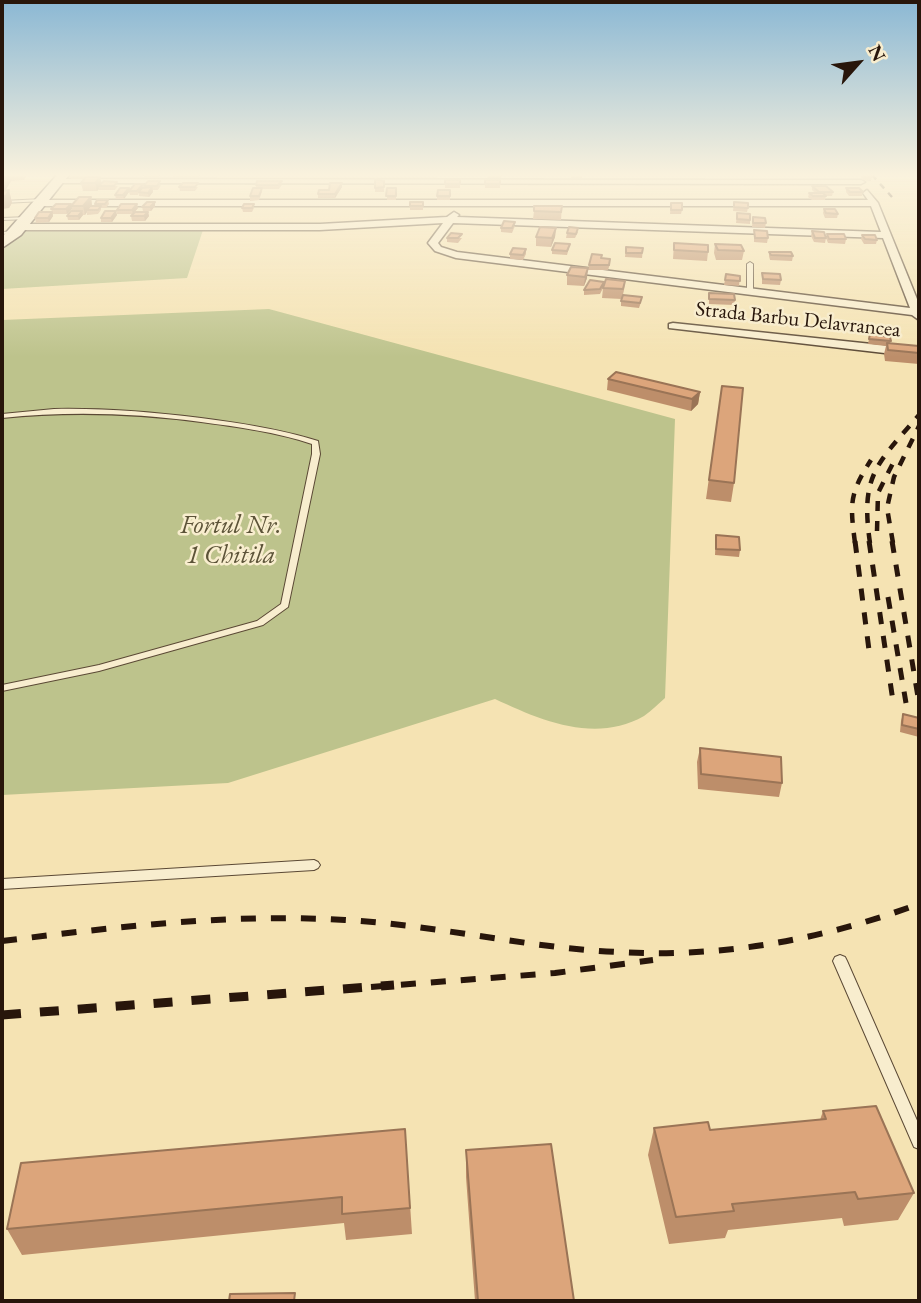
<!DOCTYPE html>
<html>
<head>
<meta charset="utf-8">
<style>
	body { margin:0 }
	#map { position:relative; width:921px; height:1303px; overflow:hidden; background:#f5e3b3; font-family:"EB Garamond",serif }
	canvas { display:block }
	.frame { position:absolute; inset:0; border:4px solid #28160b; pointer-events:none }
	.north { position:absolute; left:823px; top:28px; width:70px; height:70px; -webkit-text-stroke:5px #f8edce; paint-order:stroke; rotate:62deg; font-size:19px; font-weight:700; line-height:28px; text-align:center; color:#28160b }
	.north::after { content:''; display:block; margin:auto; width:24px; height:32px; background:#28160b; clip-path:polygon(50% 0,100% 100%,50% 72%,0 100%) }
</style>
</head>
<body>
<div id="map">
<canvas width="921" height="1303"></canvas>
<div class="frame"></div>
<div class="north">N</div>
</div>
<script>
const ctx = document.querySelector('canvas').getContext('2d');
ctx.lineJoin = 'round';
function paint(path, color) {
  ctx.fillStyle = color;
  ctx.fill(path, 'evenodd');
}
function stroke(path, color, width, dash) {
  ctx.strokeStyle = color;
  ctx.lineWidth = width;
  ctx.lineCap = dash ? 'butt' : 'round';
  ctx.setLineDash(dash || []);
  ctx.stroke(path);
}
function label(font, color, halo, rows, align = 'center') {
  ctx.font = font + ' "EB Garamond",serif';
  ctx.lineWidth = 5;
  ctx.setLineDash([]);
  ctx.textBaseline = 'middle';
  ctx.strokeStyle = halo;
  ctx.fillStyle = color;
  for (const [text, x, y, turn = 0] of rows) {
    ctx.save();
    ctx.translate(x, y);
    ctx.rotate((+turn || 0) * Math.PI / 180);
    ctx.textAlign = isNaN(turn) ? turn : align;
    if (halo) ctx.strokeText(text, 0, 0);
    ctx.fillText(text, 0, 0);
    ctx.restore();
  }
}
paint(new Path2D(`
	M 204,227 L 187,278 L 2,289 L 2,251 L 25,228 Z
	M 269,309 L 675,419 L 665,698 C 658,704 651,711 644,716 C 595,744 540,720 495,699 L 228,783 L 2,795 L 2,320 Z`), '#bdc38c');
const lane = new Path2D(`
	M 43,199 L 45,201 L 2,203 L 2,201 Z
	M 28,217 L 30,219 L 2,220 L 2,218 Z
	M 16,231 L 18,233 L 2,234 L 2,232 Z
	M 750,262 L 753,264 L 753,291 L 750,293 L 747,291 L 747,264 Z
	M 54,409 C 103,408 152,412 201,418 C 240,423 280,429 318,441 L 320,454 L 288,607 L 263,625 L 99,671 L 2,691 L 2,685 L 99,665 L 257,621 L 281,604 L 312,454 L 312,444 C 276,432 238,427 201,422 C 133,413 70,411 2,418 L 2,414 Z
	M 314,860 L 318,862 L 320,865 L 318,868 L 314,870 L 2,889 L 2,879 Z
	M 840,955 L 845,957 L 847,961 L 919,1125 L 919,1149 L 914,1147 L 833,961 L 835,957 Z`);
const street = new Path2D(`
	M 56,179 L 861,180 L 865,182 L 861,184 L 59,183 Z
	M 867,190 L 878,203 L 919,304 L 919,320 L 912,315 L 456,258 L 435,251 L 428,243 L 443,223 L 320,230 L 21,230 L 16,227 L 21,224 L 320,224 L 447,217 L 454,212 L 459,215 L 457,217 L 881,232 L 871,206 L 40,206 L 36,203 L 40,200 L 868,200 L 863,193 ZM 453,223 L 883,238 L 910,308 L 457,252 L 441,247 L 438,243 Z
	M 673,323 L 919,349 L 919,357 L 669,328 L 669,324 Z`);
const secondary = new Path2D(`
	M 57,175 L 69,175 L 21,235 L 2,248 L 2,237 Z`);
stroke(lane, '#5b4935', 2);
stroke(street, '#5b4935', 3);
stroke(secondary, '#28160b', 3);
paint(lane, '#f8edce');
paint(street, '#f8edce');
paint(secondary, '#f8edce');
stroke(new Path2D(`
	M 872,175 L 892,197`), '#28160b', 2.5, [6, 6]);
stroke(new Path2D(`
	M 877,531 L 878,493 L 895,459
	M 855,543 C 850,504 849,494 871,460
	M 870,543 C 860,475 877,464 919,415
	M 893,543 L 887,508 L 894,477 L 919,426`), '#28160b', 4.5, [10, 10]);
stroke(new Path2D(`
	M 855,541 L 869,650
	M 869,541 L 893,701
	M 892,541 L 919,703
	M 888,597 L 906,703`), '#28160b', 5, [12, 12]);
stroke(new Path2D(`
	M 2,941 C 116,927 230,913 345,920 C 437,925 527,948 618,952 C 723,958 821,940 919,904
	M 371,987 L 555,973 L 653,960`), '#28160b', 6, [15, 15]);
stroke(new Path2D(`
	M 2,1015 L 394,985`), '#28160b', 9, [19, 19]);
paint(new Path2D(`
	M 2,175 L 27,175 L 24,180 L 11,181 L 5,191 L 9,190 L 12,203 L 9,208 Z
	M 70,175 L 89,175 L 87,177 L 102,183 L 118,186 L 115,190 L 99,190 L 99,189 L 97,191 L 83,191 L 81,183 L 85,179 L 71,179 Z
	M 143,175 L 160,175 L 158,177 L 144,177 Z
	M 172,175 L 200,175 L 198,177 L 173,177 Z
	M 488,175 L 502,175 L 500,178 L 487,178 Z
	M 571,175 L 582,175 L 582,178 L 571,178 Z
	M 860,175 L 871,175 L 872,177 L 871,181 L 863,180 Z
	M 375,179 L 384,181 L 384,192 L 375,192 Z
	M 445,180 L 460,180 L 460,188 L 445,188 Z
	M 485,180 L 500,180 L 500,188 L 485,188 Z
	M 143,184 L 144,188 L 144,186 L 161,185 L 158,190 L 153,190 L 153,192 L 149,197 L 139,196 L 139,193 L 138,195 L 130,195 L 129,192 L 124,199 L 116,199 L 115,195 L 129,188 L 129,191 Z
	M 256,185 L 282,185 L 279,189 L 262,189 L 262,192 L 259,200 L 250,201 L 250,196 L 256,188 Z
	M 812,186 L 833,192 L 832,196 L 826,196 L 825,200 L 812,200 L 808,197 L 809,193 L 815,193 L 812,190 Z
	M 179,187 L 198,187 L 195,191 L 180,191 Z
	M 342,187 L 335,198 L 318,198 L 318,194 L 329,190 Z
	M 387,188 L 396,188 L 396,200 L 387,200 Z
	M 846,188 L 863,192 L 862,196 L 849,196 L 846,192 Z
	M 450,190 L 450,200 L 437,200 L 437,196 Z
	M 91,197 L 92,206 L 95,206 L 95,204 L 108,200 L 109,204 L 106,208 L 101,208 L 101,210 L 98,214 L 87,215 L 87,212 L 85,215 L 83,215 L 79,220 L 68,220 L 67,216 L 72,211 L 72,209 L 67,214 L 53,214 L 53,216 L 49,222 L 36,223 L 35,218 L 52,212 L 51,209 L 71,204 L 72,206 Z
	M 155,202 L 155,206 L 151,211 L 143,211 L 142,207 Z
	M 410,202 L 423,202 L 423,210 L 410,210 Z
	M 734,202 L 748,208 L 747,212 L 733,211 Z
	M 671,203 L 682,210 L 681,214 L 670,214 Z
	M 562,206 L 561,220 L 533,219 L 534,211 Z
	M 138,208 L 133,214 L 117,214 L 117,210 Z
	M 242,208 L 254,208 L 252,212 L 243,212 Z
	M 824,209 L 838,214 L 837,218 L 825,218 L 823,213 Z
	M 116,211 L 117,215 L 112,222 L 101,222 L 101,218 Z
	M 148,212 L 149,216 L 145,221 L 132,221 L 131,216 Z
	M 737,213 L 750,220 L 750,224 L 736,223 Z
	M 753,217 L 766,223 L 765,228 L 752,227 Z
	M 515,226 L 512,233 L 501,232 L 501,228 Z
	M 556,228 L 555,237 L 551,247 L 536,246 L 536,237 Z
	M 754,230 L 768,238 L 767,243 L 754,242 Z
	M 812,231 L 826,238 L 825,243 L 814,242 L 811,236 Z
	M 578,232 L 575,238 L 566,238 L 567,233 Z
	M 827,234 L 846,239 L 845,244 L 828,243 L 826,238 Z
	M 862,235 L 877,240 L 876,244 L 864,244 L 861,239 Z
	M 447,238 L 462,238 L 458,243 L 447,242 Z
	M 674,243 L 708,252 L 707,261 L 673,259 Z
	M 715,244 L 744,251 L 742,260 L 716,260 L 714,253 Z
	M 626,247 L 643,248 L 642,258 L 625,257 Z
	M 569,248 L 567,255 L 552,254 L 552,250 Z
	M 526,249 L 526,254 L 523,260 L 510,259 L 510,254 Z
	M 769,252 L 793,256 L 792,261 L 770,260 L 769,256 Z
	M 610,264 L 608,270 L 588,270 L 589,265 Z
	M 571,267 L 587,278 L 584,286 L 567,285 L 567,275 Z
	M 762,273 L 781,280 L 780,285 L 762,284 Z
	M 726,274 L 740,276 L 739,286 L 724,285 Z
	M 625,281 L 624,290 L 622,299 L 602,298 L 603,288 L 600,294 L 584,295 L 584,290 Z
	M 709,293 L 735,300 L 734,305 L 709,304 Z
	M 621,301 L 641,302 L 639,308 L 621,306 Z
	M 870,334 L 891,341 L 890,343 L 919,346 L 919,364 L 885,361 L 884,354 L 886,346 L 868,344 Z
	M 608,379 L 700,392 L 698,404 L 691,411 L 607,390 Z
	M 722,386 L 734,483 L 731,502 L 706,499 Z
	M 716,535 L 740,550 L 739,557 L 715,555 Z
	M 903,714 L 919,718 L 919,737 L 900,732 L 901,721 Z
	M 700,748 L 782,783 L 779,797 L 698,789 L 697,762 Z
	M 823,1111 L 914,1193 L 898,1220 L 844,1226 L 842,1218 L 728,1230 L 725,1238 L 669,1244 L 648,1155 L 654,1128 L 710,1130 L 820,1120 Z
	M 405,1129 L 412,1234 L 346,1240 L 344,1223 L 22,1255 L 7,1229 Z
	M 466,1150 L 574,1301 L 475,1301 L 466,1177 Z`), '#bd8e6a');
paint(new Path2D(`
	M 2,175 L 9,175 L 11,181 L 2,196 L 9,190 L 12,203 L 9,208 L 2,209 Z
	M 100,177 L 102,185 L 98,186 L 99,189 L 97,191 L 95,183 Z
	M 342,183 L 342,187 L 335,198 L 335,194 Z
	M 152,187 L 153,192 L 149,197 L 148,193 Z
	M 129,188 L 129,192 L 124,199 L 123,195 Z
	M 91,197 L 92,206 L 89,210 L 87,210 L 87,212 L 85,215 L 83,206 Z
	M 155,202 L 155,206 L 151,211 L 150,207 Z
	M 71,204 L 72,209 L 67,214 L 66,209 Z
	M 137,204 L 138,208 L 133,214 L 132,210 Z
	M 82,211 L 83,215 L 79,220 L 78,216 Z
	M 116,211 L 117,215 L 112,222 L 111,218 Z
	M 52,212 L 53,216 L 49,222 L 48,218 Z
	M 148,212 L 149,216 L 145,221 L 144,216 Z
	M 556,228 L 555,237 L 551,247 L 552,238 Z
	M 588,268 L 587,278 L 584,286 L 585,277 Z
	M 700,392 L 698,404 L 691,411 L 692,399 Z`), '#9a7456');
const building = new Path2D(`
	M 863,175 L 871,175 L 872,177 L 864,176 Z
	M 86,177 L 100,177 L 95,183 L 81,183 Z
	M 375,179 L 384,181 L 384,187 L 375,188 Z
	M 445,180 L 460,180 L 460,184 L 445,184 Z
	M 485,180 L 500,180 L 500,184 L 485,184 Z
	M 104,181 L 117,182 L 114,186 L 98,186 Z
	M 148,181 L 160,181 L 157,186 L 144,186 Z
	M 257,181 L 282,181 L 278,185 L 256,185 Z
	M 183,183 L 198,183 L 195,187 L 179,187 Z
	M 330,183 L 342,183 L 335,194 L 318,194 L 319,190 L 329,190 Z
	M 135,184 L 143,184 L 137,191 L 129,191 Z
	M 812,186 L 826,186 L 833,192 L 819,192 Z
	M 152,187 L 148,193 L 139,192 L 142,188 Z
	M 120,188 L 129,188 L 123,195 L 115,195 Z
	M 253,188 L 262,188 L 259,196 L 250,196 Z
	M 387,188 L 396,188 L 396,196 L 386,196 Z
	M 846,188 L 859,188 L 863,192 L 850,192 Z
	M 9,190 L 6,196 L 2,196 L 2,191 Z
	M 438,190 L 450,190 L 450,196 L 437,196 Z
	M 809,193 L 823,193 L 826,196 L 813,196 Z
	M 79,197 L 91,197 L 83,206 L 71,206 Z
	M 97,200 L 108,200 L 105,204 L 95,204 Z
	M 147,202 L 155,202 L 150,207 L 142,207 Z
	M 410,202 L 423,202 L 423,206 L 410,206 Z
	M 734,202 L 748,203 L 748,208 L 734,207 Z
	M 671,203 L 682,203 L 682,210 L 671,210 Z
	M 56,204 L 71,204 L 66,209 L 51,209 Z
	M 121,204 L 137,204 L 132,210 L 117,210 Z
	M 244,204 L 254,204 L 252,208 L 242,208 Z
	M 90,206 L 101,206 L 98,210 L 87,210 Z
	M 534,206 L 562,206 L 561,212 L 534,211 Z
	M 824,209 L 835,209 L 838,214 L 826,213 Z
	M 71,211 L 82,211 L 78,216 L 67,216 Z
	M 105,211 L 116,211 L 111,218 L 101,218 Z
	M 39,212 L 52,212 L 48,218 L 35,218 Z
	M 135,212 L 148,212 L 144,216 L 131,216 Z
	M 737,213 L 750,214 L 750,220 L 737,219 Z
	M 753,217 L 765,218 L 766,223 L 753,223 Z
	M 504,221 L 515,222 L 512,228 L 501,228 Z
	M 540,227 L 556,228 L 552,238 L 536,237 Z
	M 569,227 L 578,228 L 576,234 L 567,233 Z
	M 754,230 L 767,231 L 768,238 L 755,238 Z
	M 812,231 L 824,232 L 826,238 L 815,238 Z
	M 451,233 L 462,234 L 458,238 L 447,238 Z
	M 827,234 L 844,234 L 846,239 L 829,239 Z
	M 862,235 L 875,235 L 877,240 L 865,239 Z
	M 555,243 L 570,244 L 567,251 L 552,250 Z
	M 674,243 L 708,245 L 708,252 L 674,250 Z
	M 715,244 L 741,245 L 744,251 L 718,250 Z
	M 626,247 L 643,248 L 642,253 L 626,253 Z
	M 513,248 L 526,249 L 523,255 L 510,254 Z
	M 769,252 L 791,252 L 793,256 L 771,255 Z
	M 592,254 L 602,255 L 601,258 L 610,259 L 609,265 L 589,265 Z
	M 571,267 L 588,268 L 585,277 L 567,275 Z
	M 762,273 L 780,274 L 781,280 L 763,279 Z
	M 726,274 L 740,276 L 740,281 L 725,280 Z
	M 606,279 L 625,281 L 623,289 L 603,288 Z
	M 590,280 L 604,282 L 600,289 L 584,290 Z
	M 709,293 L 734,294 L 735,300 L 709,299 Z
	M 623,295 L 642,297 L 640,303 L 621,301 Z
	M 870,334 L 890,337 L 891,341 L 869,339 Z
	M 887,343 L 919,346 L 919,353 L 888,350 Z
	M 616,372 L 700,392 L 692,399 L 608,379 Z
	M 722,386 L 743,388 L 734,483 L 709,480 Z
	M 716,535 L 739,537 L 740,550 L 716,549 Z
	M 903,714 L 919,718 L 919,729 L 902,725 Z
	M 700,748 L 781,757 L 782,783 L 701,774 Z
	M 876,1106 L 914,1193 L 858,1199 L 855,1192 L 732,1204 L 734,1211 L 676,1217 L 654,1128 L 708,1122 L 710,1130 L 826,1119 L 823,1111 Z
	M 405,1129 L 410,1208 L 342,1214 L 342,1197 L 7,1229 L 21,1163 Z
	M 551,1144 L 574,1301 L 478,1301 L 466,1150 Z
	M 295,1293 L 294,1301 L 229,1301 L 230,1294 Z`);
paint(building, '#dca57b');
stroke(building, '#9a7456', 2);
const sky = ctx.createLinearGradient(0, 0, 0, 357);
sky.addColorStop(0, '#8bb8d4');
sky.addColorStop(0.49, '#faf2dd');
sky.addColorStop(1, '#faf2dd00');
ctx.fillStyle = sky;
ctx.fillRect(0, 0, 921, 357);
label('21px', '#28160b', '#f8edce', [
	["Strada Barbu Delavrancea",798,320,6]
]);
label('italic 26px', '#5c5338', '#f8edce', [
	["Fortul Nr.",231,526],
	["1 Chitila",231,556]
]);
</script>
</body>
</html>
